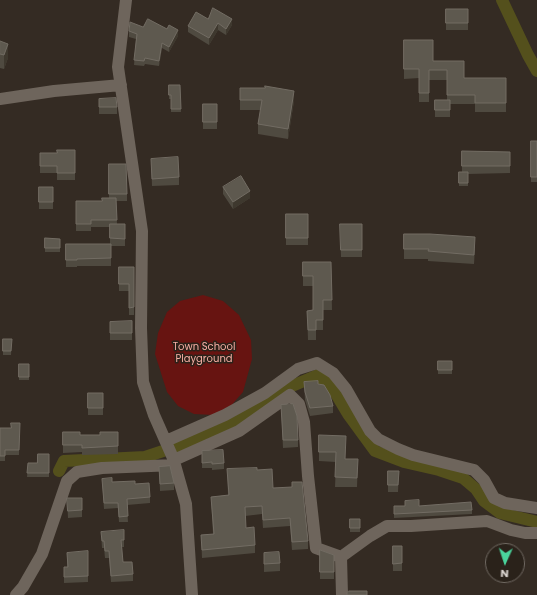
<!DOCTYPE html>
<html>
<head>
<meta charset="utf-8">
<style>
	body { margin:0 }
	#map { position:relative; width:537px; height:595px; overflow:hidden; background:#342b23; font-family:Poppins,sans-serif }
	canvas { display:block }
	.north { position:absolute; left:485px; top:543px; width:40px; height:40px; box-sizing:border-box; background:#2a221a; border:1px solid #706962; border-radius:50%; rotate:183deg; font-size:11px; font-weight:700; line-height:16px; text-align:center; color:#dad4cf }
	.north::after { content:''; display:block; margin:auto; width:14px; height:18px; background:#4ad49c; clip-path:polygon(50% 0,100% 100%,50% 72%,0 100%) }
</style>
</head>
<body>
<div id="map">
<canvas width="537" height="595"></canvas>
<div class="north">N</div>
</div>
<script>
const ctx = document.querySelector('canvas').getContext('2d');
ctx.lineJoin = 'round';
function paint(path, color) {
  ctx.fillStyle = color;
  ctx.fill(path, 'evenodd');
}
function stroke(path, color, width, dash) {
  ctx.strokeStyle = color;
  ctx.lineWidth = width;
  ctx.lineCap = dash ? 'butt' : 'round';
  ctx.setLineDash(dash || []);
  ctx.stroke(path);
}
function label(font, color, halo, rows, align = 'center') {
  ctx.font = font + ' Poppins,sans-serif';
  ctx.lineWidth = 3;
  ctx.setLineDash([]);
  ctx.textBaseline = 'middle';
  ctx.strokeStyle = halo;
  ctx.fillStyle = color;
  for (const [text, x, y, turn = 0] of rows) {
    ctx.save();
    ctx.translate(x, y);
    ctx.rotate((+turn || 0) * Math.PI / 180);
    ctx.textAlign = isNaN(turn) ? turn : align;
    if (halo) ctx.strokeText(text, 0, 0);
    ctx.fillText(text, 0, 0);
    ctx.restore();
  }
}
paint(new Path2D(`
	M 203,295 L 223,301 L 239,315 L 251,340 L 252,359 L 243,392 L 229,408 L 214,415 L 194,414 L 178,406 L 167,392 L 155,354 L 158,333 L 167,312 L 180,301 Z`), '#671411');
stroke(new Path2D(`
	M 502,0 L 528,55 L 537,71
	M 59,471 L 64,461 L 145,457 L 187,443 L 252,413 L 292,386 L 318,375 L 333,389 L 348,414 L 375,451 L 404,462 L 439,470 L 463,478 L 476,489 L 484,501 L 500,513 L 537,522`), '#54501c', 12);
stroke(new Path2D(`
	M 126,0 L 118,67 L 142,231 L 141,328 L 143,382 L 154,415 L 173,458 L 186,504 L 192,595
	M 0,99 L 54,91 L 121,85
	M 166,441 L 225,415 L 265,393 L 298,369 L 317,363 L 333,373 L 346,389 L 370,431 L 378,439 L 398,449 L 413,455 L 474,470 L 484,480 L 494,498 L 505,503 L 537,508
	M 174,460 L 239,431 L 290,395 L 299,404 L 304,422 L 308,476 L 316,548 L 341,557
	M 16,595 L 23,587 L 42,554 L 67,481 L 77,472 L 102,468 L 175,465
	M 342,595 L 341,557 L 370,536 L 387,526 L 411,526 L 487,521 L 511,530 L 525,533 L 537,533`), '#6e655c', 12);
paint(new Path2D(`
	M 446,9 L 468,9 L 468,30 L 446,30 Z
	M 208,19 L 232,25 L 226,35 L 218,30 L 209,45 L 188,32 L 188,26 Z
	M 143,27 L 178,36 L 169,52 L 162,48 L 159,66 L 145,64 L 144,66 L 134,65 L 136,39 L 129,37 L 129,31 Z
	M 404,40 L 433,61 L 464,78 L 506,78 L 506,112 L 475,112 L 475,104 L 450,104 L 450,117 L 435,117 L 435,100 L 447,100 L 447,80 L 429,80 L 429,102 L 419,102 L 419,78 L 404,79 Z
	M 0,41 L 8,58 L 4,69 L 0,68 Z
	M 169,85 L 180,85 L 181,112 L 171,112 L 171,99 L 169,99 Z
	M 240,88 L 294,101 L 288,139 L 258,134 L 258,124 L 261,110 L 240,110 Z
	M 99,99 L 117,107 L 117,114 L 99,114 Z
	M 203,104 L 217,104 L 217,129 L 203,129 Z
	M 531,141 L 537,141 L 537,182 L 531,182 Z
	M 75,150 L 75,180 L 57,180 L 57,173 L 40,173 L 40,153 L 57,153 Z
	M 462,151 L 510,152 L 510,173 L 468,174 L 468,186 L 459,186 L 459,172 L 462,172 Z
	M 151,159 L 179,177 L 179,185 L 152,186 Z
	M 109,164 L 127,194 L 127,201 L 116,201 L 117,224 L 125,224 L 125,246 L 111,246 L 111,266 L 77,266 L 77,267 L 66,267 L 66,244 L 110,244 L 110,227 L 91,227 L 91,231 L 76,231 L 76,201 L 102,201 L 109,198 Z
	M 39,187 L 53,187 L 53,209 L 39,209 Z
	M 223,187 L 250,198 L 233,209 L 223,194 Z
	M 286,214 L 308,214 L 308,245 L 286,245 Z
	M 340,224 L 362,224 L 362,257 L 341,257 Z
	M 404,234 L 475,247 L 474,264 L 428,261 L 428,259 L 404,259 Z
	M 45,238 L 60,239 L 60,252 L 45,252 Z
	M 303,262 L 331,262 L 332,310 L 323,310 L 323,330 L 316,330 L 316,340 L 308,340 L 307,311 L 313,310 L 313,286 L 303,286 Z
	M 119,267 L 134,267 L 134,315 L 129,315 L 129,291 L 119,291 Z
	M 132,321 L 132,340 L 110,340 L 110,322 Z
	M 3,339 L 12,339 L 11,355 L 3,355 Z
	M 438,361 L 452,361 L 452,374 L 438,374 Z
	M 19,364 L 29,364 L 29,380 L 19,380 Z
	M 304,382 L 318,384 L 333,406 L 333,413 L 310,416 L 305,400 Z
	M 88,393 L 103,393 L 103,415 L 88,415 Z
	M 281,405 L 298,440 L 298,447 L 283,448 Z
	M 20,423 L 19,455 L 5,455 L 5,461 L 0,461 L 0,428 L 11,428 Z
	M 63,432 L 80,435 L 100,435 L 118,432 L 118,454 L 82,455 L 82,452 L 63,453 Z
	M 319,435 L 345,459 L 358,459 L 357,487 L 335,487 L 336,462 L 319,461 Z
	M 202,451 L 224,463 L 224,469 L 212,470 L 212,468 L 202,468 Z
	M 49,454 L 49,477 L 27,477 L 28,463 L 37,463 Z
	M 159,467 L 174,483 L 174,490 L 160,491 Z
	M 227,469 L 257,470 L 273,488 L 308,541 L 308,549 L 292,550 L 290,526 L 263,528 L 262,514 L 245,516 L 246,528 L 255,545 L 255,553 L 202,558 L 201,535 L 213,534 L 211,497 L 228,495 Z
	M 388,471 L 399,471 L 398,492 L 388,492 Z
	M 102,479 L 112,482 L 135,484 L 150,497 L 150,503 L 127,505 L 128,522 L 119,522 L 118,508 L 104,509 Z
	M 67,498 L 82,510 L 82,517 L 68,518 Z
	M 394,506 L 423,506 L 472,510 L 472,514 L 394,518 Z
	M 350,519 L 360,519 L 360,532 L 350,532 Z
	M 101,532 L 124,540 L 124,547 L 122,547 L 123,562 L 133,574 L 133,581 L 111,582 L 109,558 L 105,558 L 104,548 L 102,548 Z
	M 393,546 L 402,546 L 402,571 L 393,571 Z
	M 320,550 L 334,555 L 334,579 L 320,579 Z
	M 88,551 L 88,582 L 64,583 L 64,567 L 67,567 L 67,553 Z
	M 264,553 L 280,563 L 280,571 L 264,572 Z`), '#4f4a40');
paint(new Path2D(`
	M 232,19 L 232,25 L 226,35 L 226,29 Z
	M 218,23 L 218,30 L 209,45 L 209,38 Z
	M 178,30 L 178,36 L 169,52 L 169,47 Z
	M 162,43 L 162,48 L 159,66 L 159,61 Z
	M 8,44 L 8,58 L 4,69 L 4,55 Z
	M 294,91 L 294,101 L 288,139 L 288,129 Z
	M 250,191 L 250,198 L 233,209 L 233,202 Z
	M 475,237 L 475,247 L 474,264 L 474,255 Z`), '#3e382e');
const building = new Path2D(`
	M 213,8 L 232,19 L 226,29 L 218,23 L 209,38 L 188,26 L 196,12 L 208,19 Z
	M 446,9 L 468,9 L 468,23 L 446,23 Z
	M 148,19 L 167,29 L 169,25 L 178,30 L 169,47 L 162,43 L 159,61 L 145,58 L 144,61 L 134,60 L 137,34 L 129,31 L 130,22 L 143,27 Z
	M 404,40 L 433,40 L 433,61 L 464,61 L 464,78 L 506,78 L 506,103 L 475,103 L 475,95 L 447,95 L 447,70 L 429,70 L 429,93 L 419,93 L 419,69 L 404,69 Z
	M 0,41 L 8,44 L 4,55 L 0,54 Z
	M 169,85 L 180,85 L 181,109 L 171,109 L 171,95 L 169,95 Z
	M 265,86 L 294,91 L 288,129 L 258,124 L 262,100 L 240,100 L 240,88 L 265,88 Z
	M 116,98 L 117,107 L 99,107 L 99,99 Z
	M 435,100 L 450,100 L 450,110 L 435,110 Z
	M 203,104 L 217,104 L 217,122 L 203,122 Z
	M 531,141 L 537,141 L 537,177 L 531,177 Z
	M 57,150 L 75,150 L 75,173 L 57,173 L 57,166 L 40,166 L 40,153 L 57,153 Z
	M 462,151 L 510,152 L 510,166 L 462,166 Z
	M 178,157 L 179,177 L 152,179 L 151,159 Z
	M 109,164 L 126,164 L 127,194 L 109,194 Z
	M 459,172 L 468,172 L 468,183 L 459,183 Z
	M 241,176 L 250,191 L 233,202 L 223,187 Z
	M 39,187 L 53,187 L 53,202 L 39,202 Z
	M 102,198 L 116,198 L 117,220 L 91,220 L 91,224 L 76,224 L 76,201 L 102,201 Z
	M 286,214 L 308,214 L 308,238 L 286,238 Z
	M 110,224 L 125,224 L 125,239 L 110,238 Z
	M 340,224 L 362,224 L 362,250 L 341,250 Z
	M 404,234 L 430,234 L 475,237 L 474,255 L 428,251 L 429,249 L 404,249 Z
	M 45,238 L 60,239 L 60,248 L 45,248 Z
	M 66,244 L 111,244 L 111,258 L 77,259 L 77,260 L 66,260 Z
	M 303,262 L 331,262 L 332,300 L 323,300 L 323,320 L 316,320 L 316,330 L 308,330 L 307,311 L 313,310 L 313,276 L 303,276 Z
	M 119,267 L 134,267 L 134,307 L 129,308 L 129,284 L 119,284 Z
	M 132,321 L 132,333 L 110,333 L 110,322 Z
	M 3,339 L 12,339 L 11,351 L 3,351 Z
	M 438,361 L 452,361 L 452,370 L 438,370 Z
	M 19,364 L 29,364 L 29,377 L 19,377 Z
	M 318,381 L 318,384 L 324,385 L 330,395 L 333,406 L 310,408 L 305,392 L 304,382 Z
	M 88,393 L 103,393 L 103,408 L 88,408 Z
	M 293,404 L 297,416 L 298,440 L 283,440 L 281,405 Z
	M 11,423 L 20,423 L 19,450 L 5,450 L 5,456 L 0,456 L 0,428 L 11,428 Z
	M 63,432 L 80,432 L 80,435 L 100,435 L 100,432 L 118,432 L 118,446 L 82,448 L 82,445 L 63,445 Z
	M 319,435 L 346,436 L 345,459 L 358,459 L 357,478 L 335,477 L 336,452 L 319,452 Z
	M 223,450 L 224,463 L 212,464 L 212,462 L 202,463 L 202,451 Z
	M 38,454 L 49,454 L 49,473 L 27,473 L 28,463 L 37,463 Z
	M 170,466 L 174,483 L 160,484 L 159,467 Z
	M 257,468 L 257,470 L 272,469 L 273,488 L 292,487 L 292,482 L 302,482 L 308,541 L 292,542 L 290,518 L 263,520 L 262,506 L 245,507 L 246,528 L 254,527 L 255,545 L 202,550 L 201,535 L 214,534 L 211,497 L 229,495 L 227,469 Z
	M 388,471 L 399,471 L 398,485 L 388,485 Z
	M 112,478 L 112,482 L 135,481 L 135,484 L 149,483 L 150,497 L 127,499 L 128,516 L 119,517 L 118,503 L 104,503 L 102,479 Z
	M 67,498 L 82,498 L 82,510 L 68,511 Z
	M 419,500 L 419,506 L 471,502 L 472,510 L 394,514 L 394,506 L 405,506 L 405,501 Z
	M 350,519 L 360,519 L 360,528 L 350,528 Z
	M 124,530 L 124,540 L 121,540 L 123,562 L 132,562 L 133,574 L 111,576 L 109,551 L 105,551 L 104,541 L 102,541 L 101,532 Z
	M 393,546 L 402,546 L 402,563 L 393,564 Z
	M 320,550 L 334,555 L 334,572 L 320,572 Z
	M 88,551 L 88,576 L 64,577 L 64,567 L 68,567 L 67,553 Z
	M 279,552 L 280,563 L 264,564 L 264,553 Z
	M 349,591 L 367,591 L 367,595 L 347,595 L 347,593 Z`);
paint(building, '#5e594f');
stroke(building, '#726c63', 1);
label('10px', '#f8aea4', '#2a221a', [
	["Town School",204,347],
	["Playground",204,359]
]);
</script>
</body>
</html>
